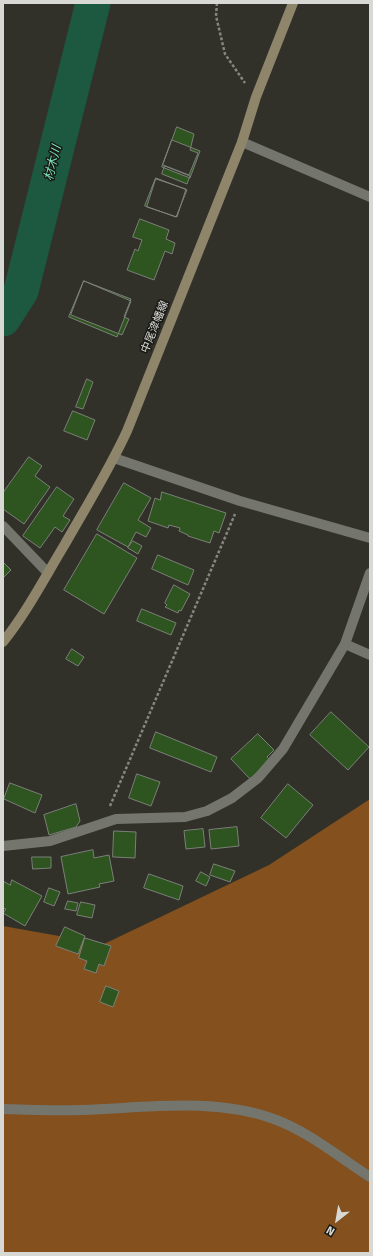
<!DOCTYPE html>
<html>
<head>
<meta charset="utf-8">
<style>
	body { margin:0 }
	#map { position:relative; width:373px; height:1256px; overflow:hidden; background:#31312a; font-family:"Fira Sans",sans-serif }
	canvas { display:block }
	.frame { position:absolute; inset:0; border:4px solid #d8d9d4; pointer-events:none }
	.north { position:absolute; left:317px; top:1200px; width:40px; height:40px; -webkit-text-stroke:3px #191916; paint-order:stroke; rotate:211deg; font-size:11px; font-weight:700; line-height:16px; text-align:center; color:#d8d9d4 }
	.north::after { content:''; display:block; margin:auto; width:14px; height:18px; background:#d8d9d4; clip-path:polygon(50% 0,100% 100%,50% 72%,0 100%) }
</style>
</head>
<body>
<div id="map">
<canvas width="373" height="1256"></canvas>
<div class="frame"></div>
<div class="north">N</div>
</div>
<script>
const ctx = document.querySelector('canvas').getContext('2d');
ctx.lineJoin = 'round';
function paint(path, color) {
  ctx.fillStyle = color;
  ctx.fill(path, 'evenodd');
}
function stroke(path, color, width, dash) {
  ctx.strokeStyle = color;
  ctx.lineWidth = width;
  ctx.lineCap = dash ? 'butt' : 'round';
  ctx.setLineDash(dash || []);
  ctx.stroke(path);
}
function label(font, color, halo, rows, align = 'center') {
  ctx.font = font + ' "Fira Sans","Noto Sans JP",sans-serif';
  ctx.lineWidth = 3;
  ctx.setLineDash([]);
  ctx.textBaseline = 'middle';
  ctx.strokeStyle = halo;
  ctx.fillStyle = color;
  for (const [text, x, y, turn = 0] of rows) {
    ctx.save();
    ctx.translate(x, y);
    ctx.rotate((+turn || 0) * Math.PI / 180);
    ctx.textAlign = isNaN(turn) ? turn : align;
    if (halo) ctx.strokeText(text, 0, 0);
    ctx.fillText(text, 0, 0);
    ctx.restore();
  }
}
paint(new Path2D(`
	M 370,799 L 370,1253 L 3,1253 L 3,926 L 104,944 L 269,865 Z`), '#83501e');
stroke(new Path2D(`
	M 3,319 L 21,291 L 93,3`), '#1c5940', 35);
const building = new Path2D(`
	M 177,127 L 194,134 L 190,150 L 198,153 L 189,175 L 163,165 Z
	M 172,140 L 200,151 L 190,178 L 162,167 Z
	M 165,166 L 190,176 L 187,184 L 162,174 Z
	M 156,178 L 187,190 L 176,217 L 145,206 Z
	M 156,179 L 186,189 L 177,217 L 147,207 Z
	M 140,219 L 169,230 L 166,239 L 175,243 L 172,254 L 165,251 L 154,280 L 127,270 L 135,249 L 138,251 L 142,240 L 133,237 Z
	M 84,281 L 131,301 L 117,337 L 69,317 Z
	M 84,281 L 131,299 L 124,317 L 129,319 L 122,335 L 71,315 Z
	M 87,379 L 93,382 L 83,409 L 76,407 Z
	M 73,411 L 95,420 L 87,440 L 64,431 Z
	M 29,457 L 42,466 L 35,476 L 50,487 L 24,524 L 3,509 L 3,493 Z
	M 124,483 L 151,498 L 138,520 L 151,528 L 146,537 L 136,532 L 128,547 L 97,530 Z
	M 57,487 L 74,499 L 63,516 L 70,520 L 62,532 L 55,527 L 40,548 L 23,536 Z
	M 162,492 L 226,513 L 219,533 L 214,531 L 210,543 L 188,536 L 188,535 L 179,531 L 180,528 L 169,525 L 168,528 L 148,521 L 155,498 L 160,500 Z
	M 97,534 L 137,558 L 104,614 L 64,590 Z
	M 133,541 L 142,546 L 138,554 L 128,548 Z
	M 158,555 L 194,570 L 188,585 L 152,569 Z
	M 3,562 L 11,570 L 3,578 Z
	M 174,585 L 190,594 L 181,611 L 179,610 L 178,613 L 165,607 L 167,605 L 165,603 Z
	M 142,609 L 176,623 L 171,635 L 137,621 Z
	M 72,649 L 84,657 L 78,666 L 66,659 Z
	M 331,712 L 369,747 L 348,770 L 310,735 Z
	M 156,732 L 217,757 L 211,772 L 150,748 Z
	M 258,734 L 274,750 L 267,757 L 270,760 L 250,779 L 231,759 Z
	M 137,774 L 160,782 L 151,806 L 129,798 Z
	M 10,783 L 42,795 L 35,813 L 4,799 Z
	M 288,784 L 313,805 L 286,838 L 261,818 Z
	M 76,804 L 80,821 L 76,827 L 49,835 L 44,815 Z
	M 237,827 L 239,846 L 211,849 L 209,830 Z
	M 203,829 L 205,847 L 186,849 L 184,831 Z
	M 114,831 L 136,832 L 135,858 L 113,857 Z
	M 93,850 L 94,858 L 109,855 L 114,881 L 99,884 L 100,887 L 68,894 L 61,857 Z
	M 32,857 L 51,857 L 51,868 L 33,869 Z
	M 214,864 L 235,871 L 230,882 L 210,875 Z
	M 201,872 L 210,877 L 206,886 L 196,881 Z
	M 149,874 L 183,886 L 179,900 L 144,888 Z
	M 12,880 L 42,896 L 25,926 L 3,913 L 6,909 L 3,908 L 3,881 L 10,885 Z
	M 49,888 L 60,892 L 54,906 L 44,902 Z
	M 68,901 L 78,903 L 76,911 L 65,909 Z
	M 81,902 L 95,905 L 92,918 L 77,915 Z
	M 65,927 L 85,936 L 78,954 L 56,946 Z
	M 85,938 L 111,946 L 104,966 L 99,964 L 96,973 L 84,969 L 87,961 L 79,958 Z
	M 106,986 L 119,991 L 113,1007 L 100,1002 Z`);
paint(building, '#2e541f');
stroke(building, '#7b8079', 1);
stroke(new Path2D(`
	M 217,3 L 216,16 L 225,54 L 245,83
	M 110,806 L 235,514`), '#858680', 2.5, [3, 2]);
stroke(new Path2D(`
	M 345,644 L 370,655`), '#74756d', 10);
stroke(new Path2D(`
	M 242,142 L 370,197
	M 114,458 L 240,501 L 370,538
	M 3,526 L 48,573
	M 3,846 L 50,841 L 116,819 L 185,817 L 207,811 L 232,798 L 258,778 L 283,749 L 345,644 L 370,573`), '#74756d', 10);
stroke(new Path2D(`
	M 3,1109 C 29,1110 56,1111 82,1110 C 145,1108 213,1097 274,1119 C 309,1132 339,1157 370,1177`), '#74756d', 10);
stroke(new Path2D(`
	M 3,642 C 27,612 45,577 65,544 C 86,507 109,470 127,431 L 242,142 L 256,97 L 293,3`), '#8e856a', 10);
label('11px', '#d8d9d4', '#191916', [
	["中尾津幡線",155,327,-68]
]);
label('italic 12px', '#7be8b7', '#191916', [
	["材木川",53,163,-76]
]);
</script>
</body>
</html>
